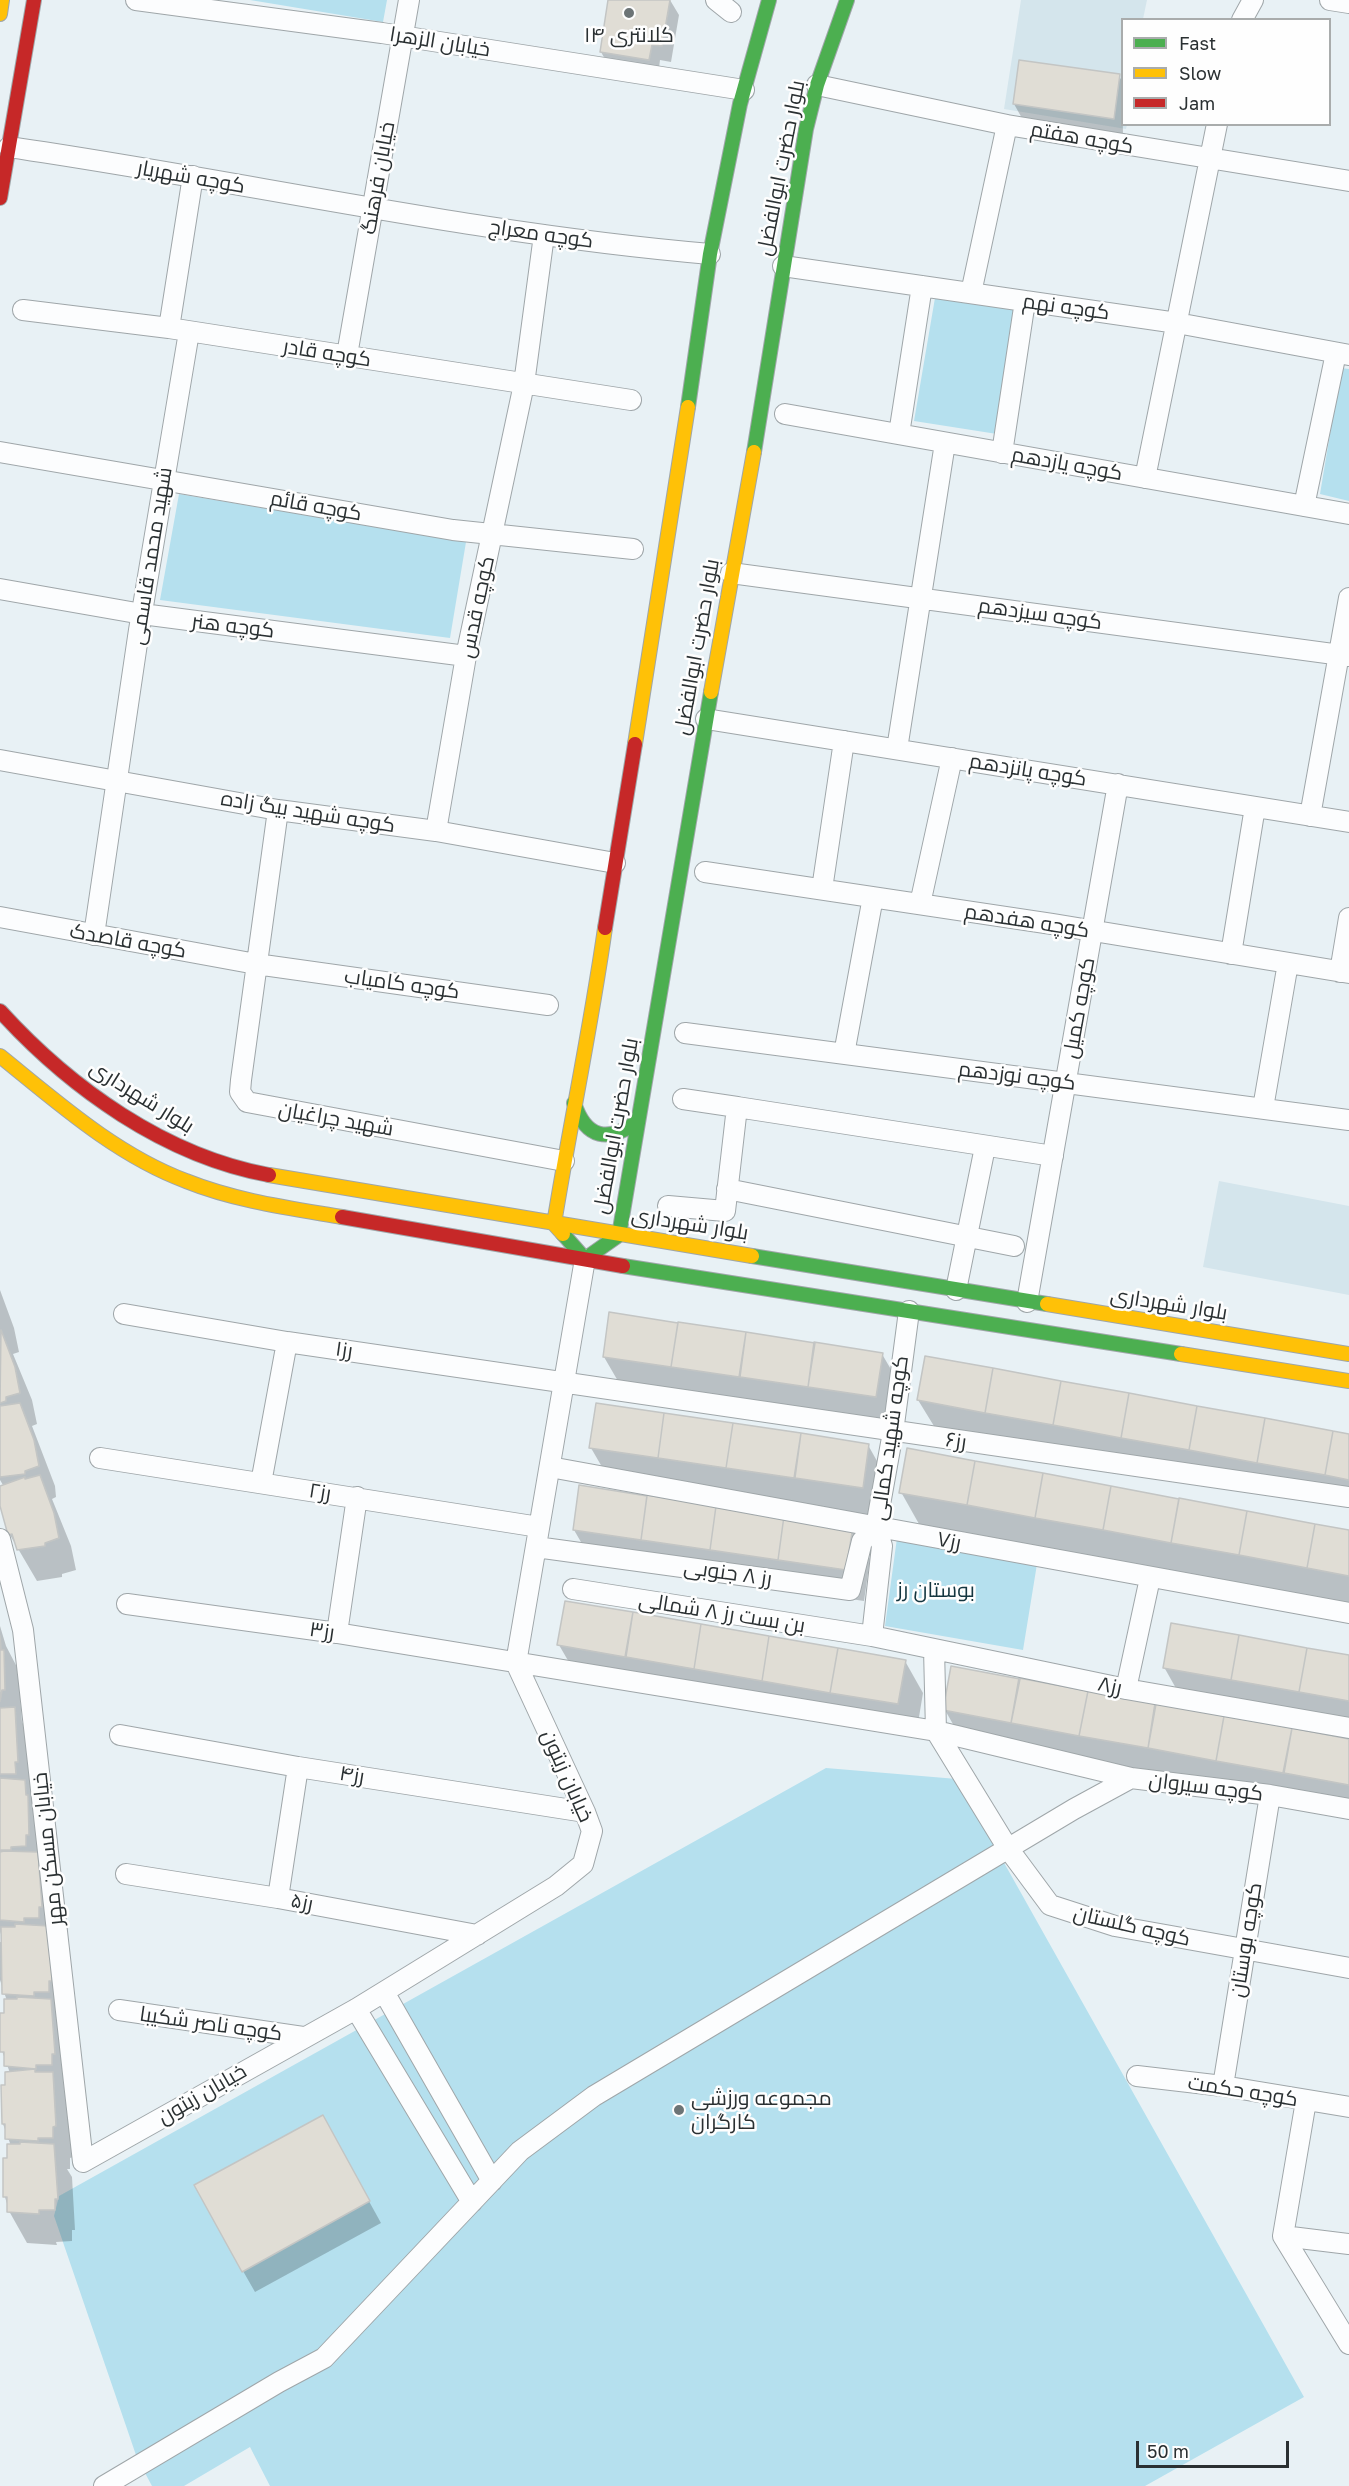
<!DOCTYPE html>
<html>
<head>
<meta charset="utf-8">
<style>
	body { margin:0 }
	#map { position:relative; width:1349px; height:2486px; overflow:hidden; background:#e8f1f5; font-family:"Golos Text",sans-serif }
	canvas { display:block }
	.legend { position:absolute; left:1121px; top:18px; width:210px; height:108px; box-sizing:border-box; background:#fefefe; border:2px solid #a9acac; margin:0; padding:8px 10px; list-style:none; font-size:18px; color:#2a3032 }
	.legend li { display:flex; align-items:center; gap:12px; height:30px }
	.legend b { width:30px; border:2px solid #a9acac }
	.scale { position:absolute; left:1136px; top:2441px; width:153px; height:27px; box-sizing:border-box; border:3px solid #2a3032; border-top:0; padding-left:8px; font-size:18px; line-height:21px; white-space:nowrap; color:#2a3032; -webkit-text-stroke:4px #fefefe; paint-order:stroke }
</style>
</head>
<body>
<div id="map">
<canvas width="1349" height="2486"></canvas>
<ul class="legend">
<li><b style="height:8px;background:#4caf50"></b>Fast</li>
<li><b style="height:8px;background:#ffc107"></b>Slow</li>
<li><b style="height:8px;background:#c62828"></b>Jam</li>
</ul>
<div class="scale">50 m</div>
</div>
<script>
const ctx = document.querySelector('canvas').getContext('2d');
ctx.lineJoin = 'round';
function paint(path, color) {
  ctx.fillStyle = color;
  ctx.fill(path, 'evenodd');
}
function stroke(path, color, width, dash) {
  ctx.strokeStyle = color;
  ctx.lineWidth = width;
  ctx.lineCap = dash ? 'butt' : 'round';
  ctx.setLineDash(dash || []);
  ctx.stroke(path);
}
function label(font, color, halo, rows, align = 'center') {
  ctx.font = font + ' "Golos Text",Cairo,sans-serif';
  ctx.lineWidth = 5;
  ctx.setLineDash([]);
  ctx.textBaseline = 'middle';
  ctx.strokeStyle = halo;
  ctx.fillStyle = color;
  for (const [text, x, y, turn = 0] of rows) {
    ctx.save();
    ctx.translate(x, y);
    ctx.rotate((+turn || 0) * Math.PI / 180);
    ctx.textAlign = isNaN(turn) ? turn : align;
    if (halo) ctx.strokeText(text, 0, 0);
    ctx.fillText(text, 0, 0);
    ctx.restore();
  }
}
paint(new Path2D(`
	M 1021,0 L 1147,0 L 1143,19 L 1122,20 L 1122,124 L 1127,125 L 1126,129 L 1004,109 Z
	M 1219,1181 L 1349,1206 L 1349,1295 L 1203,1267 Z`), '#d4e5ec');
paint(new Path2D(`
	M 250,0 L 387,0 L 383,22 Z
	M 936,292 L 1016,306 L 997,434 L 914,421 Z
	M 1341,368 L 1349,369 L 1349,501 L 1320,494 Z
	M 179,494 L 466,542 L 450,638 L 160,600 Z
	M 897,1538 L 1037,1564 L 1023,1650 L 885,1626 Z
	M 826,1768 L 957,1779 L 1304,2397 L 1145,2486 L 270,2486 L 250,2447 L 184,2486 L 152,2486 L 137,2458 L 54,2216 L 59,2196 Z`), '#b5e0ee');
paint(new Path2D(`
	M 610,0 L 670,0 L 679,15 L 671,62 L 660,60 L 658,76 L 610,68 L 601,52 Z
	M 1119,76 L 1122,81 L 1123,135 L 1023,120 L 1014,104 Z
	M 0,1290 L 14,1328 L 19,1352 L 13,1354 L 32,1400 L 37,1424 L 32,1426 L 55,1486 L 56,1497 L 52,1499 L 71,1546 L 76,1570 L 62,1574 L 62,1577 L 37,1581 L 10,1535 L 0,1501 L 0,1487 L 3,1485 L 0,1480 Z
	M 610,1314 L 882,1354 L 900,1385 L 894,1428 L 622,1388 L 604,1357 Z
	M 918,1400 L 1349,1435 L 1349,1507 L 937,1431 Z
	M 597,1405 L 868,1445 L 886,1477 L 880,1519 L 609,1479 L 591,1448 Z
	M 901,1492 L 1349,1531 L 1349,1603 L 919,1524 Z
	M 852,1527 L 870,1559 L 864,1601 L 592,1561 L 574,1530 Z
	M 566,1602 L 905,1661 L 923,1693 L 916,1735 L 577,1676 L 559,1645 Z
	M 0,1626 L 6,1646 L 18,1669 L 22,1722 L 32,1740 L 69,2096 L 65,2096 L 70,2105 L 73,2157 L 70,2158 L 70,2169 L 67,2169 L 72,2177 L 75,2230 L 72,2230 L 72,2241 L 56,2242 L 57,2245 L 27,2243 L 9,2211 L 5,2197 L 11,2146 L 3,2124 L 10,2073 L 2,2051 L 7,2001 L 0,1980 L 0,1942 L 3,1942 L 0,1931 Z
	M 1349,1657 L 1349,1729 L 1182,1699 L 1164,1667 Z
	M 953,1668 L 1349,1741 L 1349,1813 L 963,1742 L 945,1710 Z
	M 334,2138 L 381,2223 L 255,2292 L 243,2271 Z`), '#0003');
const building = new Path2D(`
	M 608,0 L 670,0 L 662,46 L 652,45 L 649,60 L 600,52 Z
	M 1019,60 L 1120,74 L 1114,119 L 1013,104 Z
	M 609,1312 L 678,1323 L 671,1367 L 603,1357 Z
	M 678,1322 L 746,1332 L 739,1377 L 671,1367 Z
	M 1,1330 L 15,1367 L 20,1393 L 6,1397 L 6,1401 L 0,1403 Z
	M 746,1332 L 815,1343 L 808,1387 L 740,1377 Z
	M 814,1342 L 883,1353 L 876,1397 L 808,1387 Z
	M 925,1356 L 993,1368 L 985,1413 L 917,1400 Z
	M 993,1368 L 1061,1381 L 1053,1425 L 985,1413 Z
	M 1061,1381 L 1129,1393 L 1121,1438 L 1053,1425 Z
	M 1129,1393 L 1197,1406 L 1189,1450 L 1121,1438 Z
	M 20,1403 L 34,1440 L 39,1466 L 25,1471 L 25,1474 L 0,1477 L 0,1406 Z
	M 596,1403 L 664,1413 L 658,1458 L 589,1448 Z
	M 1197,1406 L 1265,1418 L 1257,1463 L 1189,1450 Z
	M 664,1413 L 733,1423 L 726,1468 L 658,1458 Z
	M 1265,1418 L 1333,1431 L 1325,1475 L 1257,1463 Z
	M 733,1423 L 801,1433 L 794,1478 L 726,1468 Z
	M 1333,1431 L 1349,1434 L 1349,1480 L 1325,1475 Z
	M 801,1433 L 869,1444 L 863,1488 L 795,1478 Z
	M 907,1448 L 975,1461 L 967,1505 L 899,1493 Z
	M 975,1461 L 1043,1473 L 1035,1518 L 967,1505 Z
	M 1043,1473 L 1111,1486 L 1103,1530 L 1035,1518 Z
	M 40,1475 L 54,1513 L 59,1538 L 45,1543 L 45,1546 L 17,1550 L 12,1534 L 8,1535 L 0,1506 L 0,1486 L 25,1477 L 25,1479 Z
	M 579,1485 L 647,1496 L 641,1540 L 573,1530 Z
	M 1111,1486 L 1179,1499 L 1171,1543 L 1103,1530 Z
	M 647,1495 L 716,1506 L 710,1550 L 641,1540 Z
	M 1179,1498 L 1247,1511 L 1239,1555 L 1171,1543 Z
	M 716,1506 L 784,1516 L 778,1560 L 710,1550 Z
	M 1247,1511 L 1315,1524 L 1307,1568 L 1239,1555 Z
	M 784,1516 L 853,1526 L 846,1570 L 778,1560 Z
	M 1315,1524 L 1349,1530 L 1349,1576 L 1307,1568 Z
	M 565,1601 L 633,1612 L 625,1657 L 557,1645 Z
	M 633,1612 L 701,1624 L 694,1669 L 626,1657 Z
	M 1171,1623 L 1239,1635 L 1231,1680 L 1163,1668 Z
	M 701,1624 L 769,1636 L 762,1681 L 694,1669 Z
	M 1239,1635 L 1307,1648 L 1299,1692 L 1231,1680 Z
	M 0,1636 L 1,1650 L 4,1650 L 5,1690 L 2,1690 L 0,1701 Z
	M 769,1636 L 838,1648 L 830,1693 L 762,1681 Z
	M 838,1648 L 906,1660 L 898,1704 L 830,1693 Z
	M 1307,1648 L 1349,1655 L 1349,1701 L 1299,1692 Z
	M 951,1666 L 1020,1679 L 1011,1723 L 943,1710 Z
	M 1019,1678 L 1088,1691 L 1079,1736 L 1011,1723 Z
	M 1088,1691 L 1156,1704 L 1148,1748 L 1079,1736 Z
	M 1155,1703 L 1224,1716 L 1216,1761 L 1148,1748 Z
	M 15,1707 L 18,1762 L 15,1762 L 16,1774 L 0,1774 L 0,1708 Z
	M 1224,1716 L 1292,1728 L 1283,1773 L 1216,1761 Z
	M 1292,1728 L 1349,1739 L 1349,1785 L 1284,1773 Z
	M 0,1778 L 25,1780 L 26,1795 L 28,1795 L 29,1835 L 26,1835 L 26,1846 L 11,1847 L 11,1850 L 0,1850 Z
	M 4,1851 L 38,1852 L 42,1907 L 39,1907 L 39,1918 L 24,1918 L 24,1922 L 0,1920 L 0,1852 Z
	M 15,1924 L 49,1926 L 52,1981 L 49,1981 L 49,1992 L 34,1992 L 34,1996 L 2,1994 L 1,1927 L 15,1927 Z
	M 17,1997 L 51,1999 L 55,2054 L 52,2054 L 52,2065 L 36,2065 L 36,2069 L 4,2066 L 4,2052 L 0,2052 L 0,2013 L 4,2013 L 4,1999 L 17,1999 Z
	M 35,2069 L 35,2072 L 53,2072 L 56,2126 L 53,2127 L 53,2138 L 38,2138 L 38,2141 L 5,2139 L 5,2124 L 2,2124 L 1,2085 L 5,2085 L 5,2072 Z
	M 323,2115 L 370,2201 L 242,2272 L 194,2185 Z
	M 20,2142 L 54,2144 L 58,2199 L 55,2199 L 55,2210 L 39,2210 L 39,2214 L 7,2212 L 7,2197 L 3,2197 L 3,2158 L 7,2158 L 7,2144 L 20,2144 Z`);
paint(building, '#e0ddd5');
stroke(building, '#c3c5c4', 1.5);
const street = new Path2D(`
	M 136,0 L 382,33 L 744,90
	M 716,0 L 731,12
	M 1330,0 L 1349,3
	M 1242,20 L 1253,0
	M 817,85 L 1007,125 L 1349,181
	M 9,147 C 243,181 474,234 710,254
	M 783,266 L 1177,323 L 1349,355
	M 971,293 L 1007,125
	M 23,310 L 169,328 L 631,400
	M 169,328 L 193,176
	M 347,355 L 409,0
	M 785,414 L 1349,514
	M 899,434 L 922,286
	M 0,452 L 453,530 L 633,549
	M 1002,453 L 1025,301
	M 1145,478 L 1217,124
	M 1304,506 L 1336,353
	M 731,573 L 1349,656
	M 0,589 L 142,614 L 466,656
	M 706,719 L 1349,822
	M 897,749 L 945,443
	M 0,760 L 278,810 L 436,831 L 615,863
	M 278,810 L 241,1080 L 240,1092 L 247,1102 L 564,1161
	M 1310,816 L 1349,598
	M 436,831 L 466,656 L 524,384 L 544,235
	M 705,872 L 1052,924 L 1349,973
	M 822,889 L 844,741
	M 920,904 L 952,758
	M 0,917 L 256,964 L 548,1005
	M 94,935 L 139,630 L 189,332
	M 1231,954 L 1255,807
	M 1340,972 L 1349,918
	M 685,1033 L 1349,1120
	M 844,1054 L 873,897
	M 683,1099 L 737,1107
	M 1263,1108 L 1288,963
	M 727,1189 L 1014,1246
	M 668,1206 L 725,1211 L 737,1107 L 1053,1156
	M 956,1290 L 985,1147
	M 1027,1302 L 1118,784
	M 124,1314 L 287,1342 L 1349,1497
	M 100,1458 L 539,1527
	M 550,1467 L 1349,1613
	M 261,1483 L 287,1342
	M 0,1539 L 23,1630 L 83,2162 L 356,2009 L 556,1886 L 583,1864 L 592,1831 L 585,1812 L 516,1663 L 585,1259
	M 536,1547 L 850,1590 L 862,1541 L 876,1527
	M 573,1589 L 872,1636 L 1126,1689 L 1349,1728
	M 127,1604 L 337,1633 L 936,1731 L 1131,1778
	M 337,1633 L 357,1497
	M 872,1636 L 882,1546 L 876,1527 L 893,1432 L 909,1311
	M 934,1649 L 936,1731 L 1007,1847 L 1050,1905 L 1115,1926 L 1349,1968
	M 1126,1689 L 1150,1578
	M 120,1735 L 298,1767 L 585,1812
	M 126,1874 L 278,1898 L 477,1935
	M 278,1898 L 298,1767
	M 384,1992 L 492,2181
	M 356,2009 L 472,2202
	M 119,2010 L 303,2037
	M 1137,2076 L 1223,2086 L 1349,2107
	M 1223,2086 L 1270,1795
	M 1283,2236 L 1306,2101
	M 1283,2236 L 1349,2344
	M 1283,2236 L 1349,2244
	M 104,2486 L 279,2382 L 324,2358 L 520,2151 L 594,2096 L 1074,1809 L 1131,1778 L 1270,1795 L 1349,1809`);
const fast = new Path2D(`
	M 688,407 L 710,254 L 740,104 L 769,0
	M 754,452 L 806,129 L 817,85 L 847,0
	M 574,1103 C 586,1139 608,1143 638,1121
	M 563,1234 L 585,1259 L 619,1235 L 711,692
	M 752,1256 L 1047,1304
	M 623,1266 L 1181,1354`);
const slow = new Path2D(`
	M 0,14 L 2,0
	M 711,692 L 754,452
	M 635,744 L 688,407
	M 0,1056 C 57,1102 116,1155 186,1181 C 236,1201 289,1208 342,1217
	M 269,1175 L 752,1256
	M 563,1234 L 554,1224 C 570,1125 591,1027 605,928
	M 1047,1304 L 1349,1354
	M 1181,1354 L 1349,1381`);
const jam = new Path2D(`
	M 0,198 L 34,0
	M 605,928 L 635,744
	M 0,1011 C 70,1088 165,1156 269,1175
	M 342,1217 L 623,1266`);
stroke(street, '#9fa6a9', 22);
stroke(fast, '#9fa6a9', 16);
stroke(slow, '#9fa6a9', 16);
stroke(jam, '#9fa6a9', 16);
stroke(street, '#fcfdfe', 20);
stroke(fast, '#4caf50', 14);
stroke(slow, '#ffc107', 14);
stroke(jam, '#c62828', 14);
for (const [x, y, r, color] of [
	[629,13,6,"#6c7476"],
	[679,2110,6,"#6c7476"]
]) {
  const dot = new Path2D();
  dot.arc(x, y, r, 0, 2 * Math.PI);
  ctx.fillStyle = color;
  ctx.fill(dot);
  stroke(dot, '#fefefe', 2);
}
label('21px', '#2a3032', '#fefefe', [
	["کلانتری ۱۴",629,35],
	["مجموعه ورزشی",691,2098,"left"],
	["کارگران",691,2122,"left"]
]);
label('21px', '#2a3032', '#fefefe', [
	["خیابان الزهرا",440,42,9],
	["کوچه هفتم",1082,138,10],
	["بلوار حضرت ابوالفضل",781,168,-79],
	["کوچه شهریار",191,177,10],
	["خیابان فرهنگ",378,178,-80],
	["کوچه معراج",541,234,8],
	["کوچه نهم",1066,307,8],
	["کوچه قادر",327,353,9],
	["کوچه یازدهم",1067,464,10],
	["کوچه قائم",316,506,10],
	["شهید محمد قاسمی",151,556,-81],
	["کوچه قدس",477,607,-78],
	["کوچه سیزدهم",1040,614,8],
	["کوچه هنر",233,626,7],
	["بلوار حضرت ابوالفضل",697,647,-80],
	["کوچه پانزدهم",1028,770,9],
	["کوچه شهید بیگ زاده",308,812,9],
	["کوچه هفدهم",1027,921,9],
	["کوچه قاصدک",128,941,10],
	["کوچه کامیاب",402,984,8],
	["کوچه کمیل",1079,1008,-80],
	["کوچه نوزدهم",1017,1076,7],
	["بلوار شهرداری",142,1097,32],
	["شهید چراغیان",336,1119,10],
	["بلوار حضرت ابوالفضل",616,1126,-80],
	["بلوار شهرداری",690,1224,9],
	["بلوار شهرداری",1169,1304,9],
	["رز۱",344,1350,8],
	["کوچه شهید کمالی",890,1438,-82],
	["رز۶",956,1441,8],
	["رز۲",320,1492,9],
	["رز۷",949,1541,11],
	["رز ۸ جنوبی",728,1573,8],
	["بن بست رز ۸ شمالی",722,1613,9],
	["رز۳",322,1631,8],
	["رز۸",1110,1686,12],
	["رز۴",352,1775,9],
	["خیابان زیتون",567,1776,66],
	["کوچه سیروان",1206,1787,7],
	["خیابان مسکن مهر",48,1849,-96],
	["رز۵",302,1902,11],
	["کوچه گلستان",1132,1926,13],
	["کوچه بوستان",1246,1940,-81],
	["کوچه ناصر شکیبا",211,2024,8],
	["کوچه حکمت",1243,2091,9],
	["خیابان زیتون",202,2094,-30]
]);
label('21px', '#143640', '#fefefe', [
	["بوستان رز",936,1590]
]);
</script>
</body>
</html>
